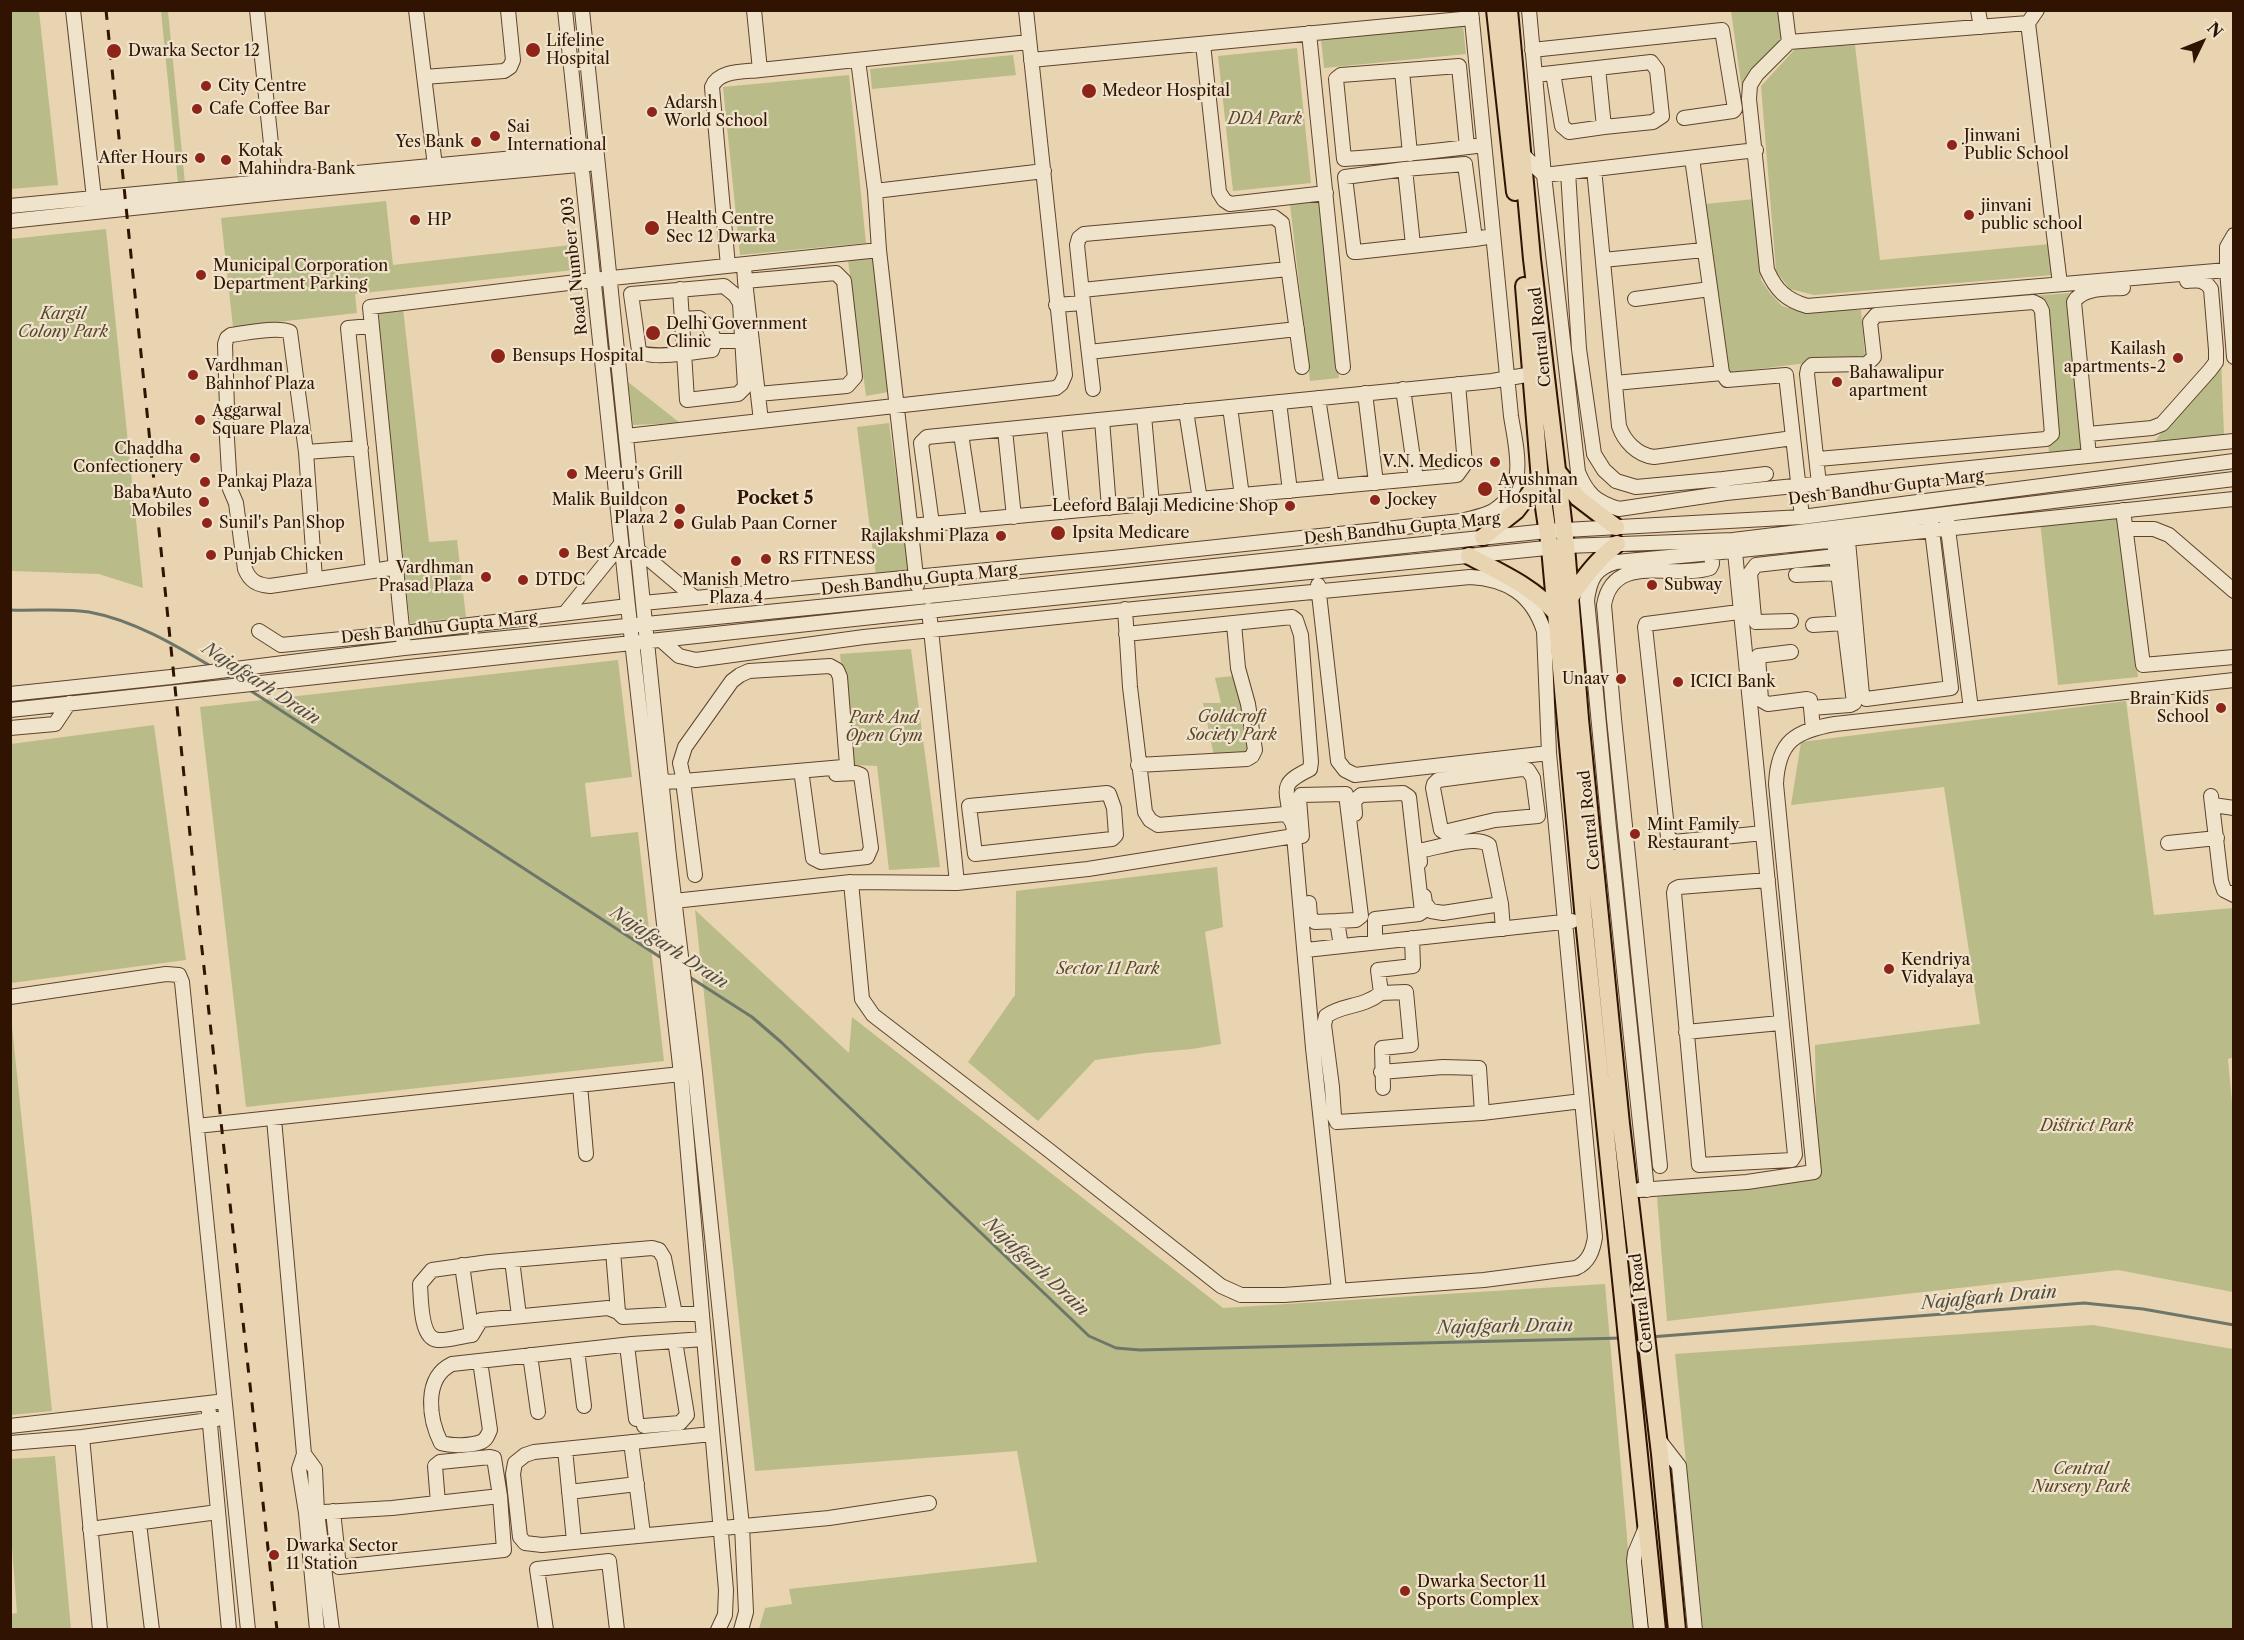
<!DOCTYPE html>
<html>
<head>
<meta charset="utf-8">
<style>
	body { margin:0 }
	#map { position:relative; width:2244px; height:1640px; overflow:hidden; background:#e8d4b0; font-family:"Libre Caslon Text",serif }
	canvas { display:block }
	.frame { position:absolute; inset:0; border:12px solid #301401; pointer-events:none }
	.north { position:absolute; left:2172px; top:12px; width:60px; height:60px; -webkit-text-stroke:4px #f0e3cc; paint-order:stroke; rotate:47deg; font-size:16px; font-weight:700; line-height:24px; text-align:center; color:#301401 }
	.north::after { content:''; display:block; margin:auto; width:21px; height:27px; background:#301401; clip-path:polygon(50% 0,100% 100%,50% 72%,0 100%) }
</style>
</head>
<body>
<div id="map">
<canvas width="2244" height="1640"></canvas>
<div class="frame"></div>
<div class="north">N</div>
</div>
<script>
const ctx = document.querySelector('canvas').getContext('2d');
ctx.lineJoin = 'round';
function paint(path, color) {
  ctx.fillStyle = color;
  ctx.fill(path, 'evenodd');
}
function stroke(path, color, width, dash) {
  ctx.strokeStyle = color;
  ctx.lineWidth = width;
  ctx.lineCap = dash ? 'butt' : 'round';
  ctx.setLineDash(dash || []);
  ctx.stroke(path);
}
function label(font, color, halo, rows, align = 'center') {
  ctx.font = font + ' "Libre Caslon Text",serif';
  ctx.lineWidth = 4.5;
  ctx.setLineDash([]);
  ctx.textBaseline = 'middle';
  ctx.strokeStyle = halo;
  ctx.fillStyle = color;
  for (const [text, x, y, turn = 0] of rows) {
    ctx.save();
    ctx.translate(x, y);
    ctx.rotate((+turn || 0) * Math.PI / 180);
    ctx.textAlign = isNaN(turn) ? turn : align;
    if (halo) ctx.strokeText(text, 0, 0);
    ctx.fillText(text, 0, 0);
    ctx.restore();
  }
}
paint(new Path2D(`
	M 11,10 L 39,11 L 58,185 L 11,189 Z
	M 161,11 L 168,11 L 185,183 L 178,183 Z
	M 1731,11 L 1779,11 L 1783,42 L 1742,90 Z
	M 1463,25 L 1466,54 L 1324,68 L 1321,39 Z
	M 1855,45 L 1880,260 L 2050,244 L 2053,275 L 1814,295 L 1790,289 L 1776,271 L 1761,86 L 1797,47 Z
	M 1297,48 L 1311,183 L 1233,191 L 1218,56 Z
	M 1013,55 L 1016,75 L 872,89 L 870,69 Z
	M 849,75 L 866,243 L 740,255 L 723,87 Z
	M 1755,199 L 1761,280 L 1770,293 L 1782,306 L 1796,310 L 1861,310 L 1865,356 L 1725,373 L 1705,204 Z
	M 386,201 L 393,265 L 571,245 L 574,270 L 355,294 L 357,313 L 233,327 L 221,218 Z
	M 1319,201 L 1339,378 L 1310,381 L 1290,204 Z
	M 106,229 L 143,588 L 99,574 L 11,571 L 11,239 Z
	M 873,256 L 888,392 L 866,396 L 848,260 Z
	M 2070,293 L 2081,450 L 2049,452 L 2032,296 Z
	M 403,308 L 429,542 L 457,540 L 466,617 L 410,623 L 375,311 Z
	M 2221,357 L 2224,435 L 2154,442 Z
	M 628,382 L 680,423 L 633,425 Z
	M 889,423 L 909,572 L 876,576 L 857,427 Z
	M 2120,512 L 2138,677 L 2058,685 L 2040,521 Z
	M 911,649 L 940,867 L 889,870 L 877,766 L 851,765 L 840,654 Z
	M 618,660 L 632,777 L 585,783 L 591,837 L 638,832 L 664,1061 L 246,1107 L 200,707 Z
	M 1241,675 L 1259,755 L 1214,756 L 1203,703 L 1221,703 L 1215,678 Z
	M 2126,701 L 2154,915 L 2233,908 L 2234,1057 L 2228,1059 L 2234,1124 L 2233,1292 L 2118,1270 L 1667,1321 L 1657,1197 L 1817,1176 L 1815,1045 L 1980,1024 L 1944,787 L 1791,805 L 1801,742 Z
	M 154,725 L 186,960 L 11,983 L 11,744 Z
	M 1217,867 L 1223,927 L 1205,932 L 1221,1044 L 1192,1049 L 1146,1053 L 1095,1060 L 1038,1121 L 968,1062 L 1015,995 L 1016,891 Z
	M 695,910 L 849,1053 L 852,1017 L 1223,1308 L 1605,1284 L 1635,1629 L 759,1629 L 765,1608 L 792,1604 L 789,1589 L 1037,1562 L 1017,1451 L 755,1471 Z
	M 11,1017 L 52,1411 L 11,1415 L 10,1415 Z
	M 2093,1325 L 2233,1349 L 2233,1629 L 1703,1629 L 1675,1354 Z
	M 55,1456 L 71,1629 L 11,1629 L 11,1614 L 17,1613 L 11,1535 L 11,1459 Z`), '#b9bc88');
stroke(new Path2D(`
	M 10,610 C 35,611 66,608 89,612 C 133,620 175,645 212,667
	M 248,689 L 663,959
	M 688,976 L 752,1017 L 781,1042 L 1089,1336 L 1116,1348 L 1140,1350 L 1623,1338
	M 1650,1337 L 2084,1303 L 2143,1309 L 2234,1325`), '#6e7669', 3);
const minor = new Path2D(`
	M 73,10 L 95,207
	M 257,10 L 275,182
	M 416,10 L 435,166
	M 565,10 L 628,606 L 681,1074 L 726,1590 L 725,1615 L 718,1630
	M 582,10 L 669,856 L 695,1073 L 742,1526 L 746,1612 L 741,1630
	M 754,10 L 760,70
	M 1529,10 L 1544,175 L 1578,472 C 1587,494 1596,502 1619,509 L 1726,493 L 2234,441
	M 1785,10 L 1789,42
	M 1978,10 L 1981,27
	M 2037,10 L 2028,23 L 2060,284
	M 2028,23 L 1789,42 L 1757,74 L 1750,85 L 1749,99 L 1767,270 C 1776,290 1786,300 1807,306 L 2227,270
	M 1309,33 L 1343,367
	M 1203,44 L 1219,192 L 1224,200 L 1230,204 L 1326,193
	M 1532,50 L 1722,30 L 1735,109 L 1733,111 L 1684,118
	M 858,60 L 875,191 L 879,250 L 917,585
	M 1031,60 L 1472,18
	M 1402,71 L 1410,154
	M 1553,73 L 1562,126 L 1569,132 L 1604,127 L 1598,68
	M 1535,75 L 1651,62 L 1657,70 L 1662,116 L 1653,122 L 1604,127
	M 424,77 L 504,71 L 510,67 L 513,60 L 508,10
	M 1467,147 L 1459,66 L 1341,75 L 1336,79 L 1344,159 C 1391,156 1437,151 1484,145
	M 1522,154 L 1544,175 L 1756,150
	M 1692,158 L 1722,373 L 1727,380 L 1786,375 L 1802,517
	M 1405,169 L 1413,245
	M 1594,169 L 1619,426 C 1624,441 1637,455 1654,457 L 1793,438
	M 1568,172 L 1579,349 L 1594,454 L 1604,470 L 1616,481 L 1636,487 L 1723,479 L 1726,493
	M 875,191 L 1044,171
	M 10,206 L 588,151
	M 10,221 L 275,193 L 589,164
	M 2234,235 L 2227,247 L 2227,270 L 2234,357
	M 1475,239 L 1465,164 L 1405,169 L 1345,177 L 1354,252 L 1357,252 L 1475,239 L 1493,236
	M 1603,260 L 1704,250
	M 744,265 L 745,281 L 836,273 L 844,281 L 855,377 L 847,386 L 758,394
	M 728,266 L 712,87 C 718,70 744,72 760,70 L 1029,42
	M 745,281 L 761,421
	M 680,289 L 687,400 L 738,394 L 745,387 L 740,303 L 735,295 L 724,286 L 631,294 L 639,351 C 647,360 698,352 712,350 L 715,341
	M 1082,290 L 1288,269
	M 1635,299 L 1710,289
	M 1083,303 L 1093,389
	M 1056,305 L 1083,303 L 1077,245 L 1079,238 L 1084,234 L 1274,217 L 1282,223 L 1302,367
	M 682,319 L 699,318 L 709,327 L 715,341 L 742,341
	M 371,326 L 348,328 L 373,571 L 396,567
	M 1089,352 L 1297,329
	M 1615,383 L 1722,373
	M 1403,389 L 1416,479
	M 1365,393 L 1376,483
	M 1318,398 L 1332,487
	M 1279,402 L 1290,491
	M 1230,407 L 1242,496
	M 1186,411 L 1200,500
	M 1144,416 L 1152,504
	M 1102,420 L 1109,508
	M 1054,425 L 1063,512
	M 1005,430 L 1014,517
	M 961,434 L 974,520
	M 2088,434 L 2152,428 L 2162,424 L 2210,370 L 2216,362 L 2216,350 L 2211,289 C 2204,279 2198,280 2187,281
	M 626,436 L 1056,388 L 1061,384 L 1065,375 L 1026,10
	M 306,452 L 361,448
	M 2089,456 L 2074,302 C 2082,287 2108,289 2123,288
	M 1818,459 L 2046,439 L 2052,434 L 2042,311 L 2039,305 L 2033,302 L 1876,315 L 1870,322 L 1874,357 L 1867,364 L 1812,365 L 1808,369 L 1807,374 L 1819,484
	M 1723,479 L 1766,474
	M 2123,510 L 2143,665 L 2234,657
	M 1947,521 L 1971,709
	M 932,524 L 921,443 L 927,437 L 1492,381 L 1532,374
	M 910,526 L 1457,475 L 1465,464 L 1458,384
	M 2126,529 L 2154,529 L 2169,535 L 2234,591
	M 1847,530 L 1862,695 L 1866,699 L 1951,688 L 1931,522
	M 1734,542 L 1795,1155 L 1792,1160 L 1699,1165 L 1674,893 L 1675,889 L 1679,887 L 1768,880
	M 638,550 L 695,598
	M 1796,575 L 1838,573
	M 315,579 L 306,452 L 290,332 C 278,326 246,333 231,335 L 227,338 L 225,344 L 227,409 L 226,422 L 230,489 L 236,503 L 245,569 C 250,581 257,585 270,586 L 373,571
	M 1318,585 L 1338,761 L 1345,770 L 1355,775 L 1549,753
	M 643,603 L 1113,558 L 1461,521 C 1471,518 1484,516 1493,511 C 1529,489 1516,449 1511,416 L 1471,10
	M 1125,609 L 1130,687 L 1145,812 L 1150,820 L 1158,825 L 1285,814 C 1293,819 1294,827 1294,836
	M 929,610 L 957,883
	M 566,612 L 621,544
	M 1739,612 L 1646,624 L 1645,627 L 1668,837 L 1674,842 L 1763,833
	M 1791,621 L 1756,622 L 1754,618 L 1750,573 L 1756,565 L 1836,556 L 1835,549
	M 1813,625 L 1844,623
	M 259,631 L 281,645 L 403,633 L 628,606
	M 1126,634 L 1292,617 L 1296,620 L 1301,635 L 1311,762 L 1310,769 C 1280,784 1286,786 1290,816
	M 661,640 L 679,656 L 696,660 L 864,637 L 1144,608 L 1470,577 C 1507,579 1532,594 1544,631 L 1549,753 L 1595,1237 C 1593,1250 1589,1262 1576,1268 L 1484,1280 L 1284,1295 L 1241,1295 L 1221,1286 L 1046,1148 L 873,1015 L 862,999 L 851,882
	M 404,648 L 370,307 L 593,280 L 879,250
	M 1791,652 L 1758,656 L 1761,700 L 1768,704 L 1807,699 L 1810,700 L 1811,708
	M 10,694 L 171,677 L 404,648 L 919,597 L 1547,531 L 1802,517 L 2234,461
	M 10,710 L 984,605 L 1566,546 L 1733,540 L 2234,479
	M 10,728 L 55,724 L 69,703
	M 1813,729 L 1811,708 L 1850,705 L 1854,703 L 1836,556
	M 1138,765 L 1247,759 L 1252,756 L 1255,750 L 1248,704 L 1238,668 L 1234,624
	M 1522,769 L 1528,770 L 1533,778 L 1538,816 L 1495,820 L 1444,832 L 1441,830 L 1433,788 L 1434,784 L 1438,780 Z
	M 802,777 L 813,858 L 821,862 L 867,857 L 871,848 L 861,775 L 856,773 L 836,774
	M 661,782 L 684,781 L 843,767 L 847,765 L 840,677 L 837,670 L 830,666 L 749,671 L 740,675 L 732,681 L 685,747 L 680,763 L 684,781
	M 684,789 L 695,875
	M 1107,793 L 1109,794 L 1114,808 L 1116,835 L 1112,839 L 975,854 L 969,806 Z
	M 2211,796 L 2221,881 L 2224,890 L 2234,895
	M 2213,805 L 2234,808
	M 1355,814 L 1354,801 L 1361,795 L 1403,793 L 1409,797 L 1422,912 L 1419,914 L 1375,919 L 1375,942
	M 1302,836 L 1299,799 L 1301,795 L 1346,794 L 1361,916 L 1356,920 L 1337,921 L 1341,946
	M 2168,843 L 2217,838
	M 1420,862 L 1419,852 L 1423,850 C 1440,847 1475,835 1489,845 L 1501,904 L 1503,929
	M 1424,896 L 1425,903 L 1431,911 L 1443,913 L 1501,904
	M 674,901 L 851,882 L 957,883 L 1088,869 L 1294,836 L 1313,1048 L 1339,1290
	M 1309,903 L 1310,917 L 1315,922 L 1337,921
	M 1306,950 L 1572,921
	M 1381,993 C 1362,1008 1343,1004 1326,1016 L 1324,1025 L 1332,1087 L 1334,1116 L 1337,1122 L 1482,1113 L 1582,1101
	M 10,997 L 166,974 L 179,975 L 182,982 L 248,1630
	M 1686,1032 L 1780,1023
	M 1381,1072 L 1443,1067 L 1479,1068 L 1482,1113
	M 580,1085 L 586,1154
	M 1383,1088 L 1382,1048 L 1411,1045 L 1406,992 L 1381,993 L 1378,970 L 1413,966 L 1412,938
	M 274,1119 L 304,1454 L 299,1469 L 306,1513 L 317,1630
	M 197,1126 L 690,1073
	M 1660,1166 L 1614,719 L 1604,605 C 1613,551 1674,580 1710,568 L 1712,564 L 1711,546
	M 1639,1190 L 1747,1182 L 1814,1172 L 1776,784 C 1778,741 1795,731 1835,724 L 2234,680
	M 1647,1190 L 1609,828 L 1587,600 C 1590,579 1595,568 1616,562 L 1712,553 L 2234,499
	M 613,1251 L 618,1312
	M 512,1260 L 519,1316
	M 462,1265 L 472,1335
	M 675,1314 L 623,1317 L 618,1312 L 608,1308 L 481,1320 L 472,1335 C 461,1336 448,1341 438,1340 C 420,1339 421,1298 420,1284 L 432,1270 L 489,1262 L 652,1248 L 659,1250 L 664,1258 L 675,1314 L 701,1314
	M 627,1345 L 636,1419
	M 577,1350 L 584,1406
	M 530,1355 L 538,1412
	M 480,1361 L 490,1430 C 488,1435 486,1440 481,1442 C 471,1446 451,1446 441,1443 C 429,1419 423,1378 452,1364 L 632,1344 L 704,1339
	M 208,1403 L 229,1630
	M 10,1426 L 217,1402
	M 644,1426 L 680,1423 L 687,1415 L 675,1341
	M 712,1434 L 534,1452 L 525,1455 L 515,1463 L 513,1474 L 520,1537 L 525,1543 L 542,1545 L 829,1518 L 929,1503
	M 82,1437 L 100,1630
	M 1658,1439 L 1679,1466 L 1695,1630
	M 631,1442 L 643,1534
	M 10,1443 L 82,1437 L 217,1419
	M 565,1449 L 574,1541
	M 304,1454 L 315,1469 L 317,1512 L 332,1630
	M 569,1492 L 637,1484
	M 438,1503 L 435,1466 L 440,1462 L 490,1457 L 494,1458 L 500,1496
	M 317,1512 L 324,1512 L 392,1508 L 500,1496 L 504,1550 L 339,1567 L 333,1511
	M 139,1523 L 152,1630
	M 90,1529 L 218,1512
	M 546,1630 L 537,1569 L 609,1561 L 617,1630
	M 1641,1630 L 1634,1561 L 1635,1553 L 1646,1527`);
const major = new Path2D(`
	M 1495,10 L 1515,192
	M 1509,10 L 1532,259 L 1566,546 L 1580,719 L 1621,1124 L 1660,1454 L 1677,1630
	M 1524,286 L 1540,480 L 1550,548 L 1584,920 L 1657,1630
	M 1557,471 L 1578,498 L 1616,527
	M 1483,537 L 1516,511 L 1540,480
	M 1469,556 C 1501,573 1532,586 1556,613
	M 1570,598 C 1584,577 1597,560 1617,544`);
stroke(minor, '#5e442d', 16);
stroke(major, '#301401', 20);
stroke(minor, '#f0e3cc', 14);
stroke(major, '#e8d4b0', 16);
stroke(new Path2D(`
	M 106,10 L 198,913 L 277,1630`), '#301401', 3, [10, 10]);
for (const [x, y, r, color] of [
	[533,50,8,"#8f2418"],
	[114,51,8,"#8f2418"],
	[206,86,6,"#8f2418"],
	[1089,91,8,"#8f2418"],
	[197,109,6,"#8f2418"],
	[652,112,6,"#8f2418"],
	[495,136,6,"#8f2418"],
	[476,142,6,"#8f2418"],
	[1952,145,6,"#8f2418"],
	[200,158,6,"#8f2418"],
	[226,160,6,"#8f2418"],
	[1969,215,6,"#8f2418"],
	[415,220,6,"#8f2418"],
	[652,228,8,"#8f2418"],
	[201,275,6,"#8f2418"],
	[653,333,8,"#8f2418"],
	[498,356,8,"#8f2418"],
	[2178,358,6,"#8f2418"],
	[193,375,6,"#8f2418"],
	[1837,382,6,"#8f2418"],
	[200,420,6,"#8f2418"],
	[195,458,6,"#8f2418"],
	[1495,462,6,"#8f2418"],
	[572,474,6,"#8f2418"],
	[205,482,6,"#8f2418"],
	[1485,489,8,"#8f2418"],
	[1375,500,6,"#8f2418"],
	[204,502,6,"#8f2418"],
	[1290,506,6,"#8f2418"],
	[680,509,6,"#8f2418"],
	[207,523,6,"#8f2418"],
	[679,524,6,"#8f2418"],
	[1058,533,8,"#8f2418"],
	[1001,536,6,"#8f2418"],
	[564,553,6,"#8f2418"],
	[211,555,6,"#8f2418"],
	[766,559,6,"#8f2418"],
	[736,561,6,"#8f2418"],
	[486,577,6,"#8f2418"],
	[523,580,6,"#8f2418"],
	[1652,585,6,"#8f2418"],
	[1621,679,6,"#8f2418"],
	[1678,682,6,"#8f2418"],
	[2221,708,6,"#8f2418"],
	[1635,834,6,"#8f2418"],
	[1889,969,6,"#8f2418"],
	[274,1555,6,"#8f2418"],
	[1405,1591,6,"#8f2418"]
]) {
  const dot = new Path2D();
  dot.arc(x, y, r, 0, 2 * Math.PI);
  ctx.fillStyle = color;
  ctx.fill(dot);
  stroke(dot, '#f0e3cc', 2);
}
label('16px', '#301401', '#f0e3cc', [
	["Lifeline",546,41],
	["Hospital",546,59],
	["Dwarka Sector 12",128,51],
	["City Centre",218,86],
	["Medeor Hospital",1102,91],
	["Adarsh",664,103],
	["World School",664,121],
	["Cafe Coffee Bar",209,109],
	["Sai",507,127],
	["International",507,145],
	["Jinwani",1964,136],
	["Public School",1964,154],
	["Yes Bank",464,142,"right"],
	["Kotak",238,151],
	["Mahindra Bank",238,169],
	["After Hours",188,158,"right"],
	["jinvani",1981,206],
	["public school",1981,224],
	["Health Centre",666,219],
	["Sec 12 Dwarka",666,237],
	["HP",427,220],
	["Municipal Corporation",213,266],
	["Department Parking",213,284],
	["Delhi Government",666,324],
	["Clinic",666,342],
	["Kailash",2166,349,"right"],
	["apartments-2",2166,367,"right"],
	["Bensups Hospital",512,356],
	["Vardhman",205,366],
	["Bahnhof Plaza",205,384],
	["Bahawalipur",1849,373],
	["apartment",1849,391],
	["Aggarwal",212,411],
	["Square Plaza",212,429],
	["Chaddha",183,449,"right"],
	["Confectionery",183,467,"right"],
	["V.N. Medicos",1483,462,"right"],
	["Meeru's Grill",584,474],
	["Ayushman",1498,480],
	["Hospital",1498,498],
	["Pankaj Plaza",217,482],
	["Baba Auto",192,493,"right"],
	["Mobiles",192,511,"right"],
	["Malik Buildcon",668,500,"right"],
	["Plaza 2",668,518,"right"],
	["Jockey",1387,500],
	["Leeford Balaji Medicine Shop",1278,506,"right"],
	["Sunil's Pan Shop",219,523],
	["Gulab Paan Corner",691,524],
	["Ipsita Medicare",1072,533],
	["Rajlakshmi Plaza",989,536,"right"],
	["Best Arcade",576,553],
	["Punjab Chicken",223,555],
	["RS FITNESS",778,559],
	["Vardhman",474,568,"right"],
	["Prasad Plaza",474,586,"right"],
	["DTDC",535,580],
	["Manish Metro",736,580,"center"],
	["Plaza 4",736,598,"center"],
	["Subway",1664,585],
	["Unaav",1609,679,"right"],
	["ICICI Bank",1690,682],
	["Brain Kids",2209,699,"right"],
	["School",2209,717,"right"],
	["Mint Family",1647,825],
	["Restaurant",1647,843],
	["Kendriya",1901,960],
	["Vidyalaya",1901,978],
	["Dwarka Sector",286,1546],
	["11 Station",286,1564],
	["Dwarka Sector 11",1417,1582],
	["Sports Complex",1417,1600]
], 'left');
label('italic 16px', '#59462a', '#f0e3cc', [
	["DDA Park",1265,119],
	["Kargil",63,314],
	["Colony Park",63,332],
	["Goldcroft",1232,717],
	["Society Park",1232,735],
	["Park And",884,718],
	["Open Gym",884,736],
	["Sector 11 Park",1108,969],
	["District Park",2087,1126],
	["Central",2081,1469],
	["Nursery Park",2081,1487]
]);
label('16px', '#301401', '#f0e3cc', [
	["Road Number 203",575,266,-96],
	["Central Road",1541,337,-96],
	["Desh Bandhu Gupta Marg",1886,488,-7],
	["Desh Bandhu Gupta Marg",1402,529,-6],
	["Desh Bandhu Gupta Marg",919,580,-6],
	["Desh Bandhu Gupta Marg",439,628,-6],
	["Central Road",1590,820,-96],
	["Central Road",1642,1303,-97]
]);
label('bold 18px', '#301401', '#f0e3cc', [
	["Pocket 5",775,499]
]);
label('italic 18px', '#544d3e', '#f0e3cc', [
	["Najafgarh Drain",261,684,33],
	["Najafgarh Drain",669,948,33],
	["Najafgarh Drain",1036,1267,43],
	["Najafgarh Drain",1989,1298,-5],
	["Najafgarh Drain",1505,1327,-1]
]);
</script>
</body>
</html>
